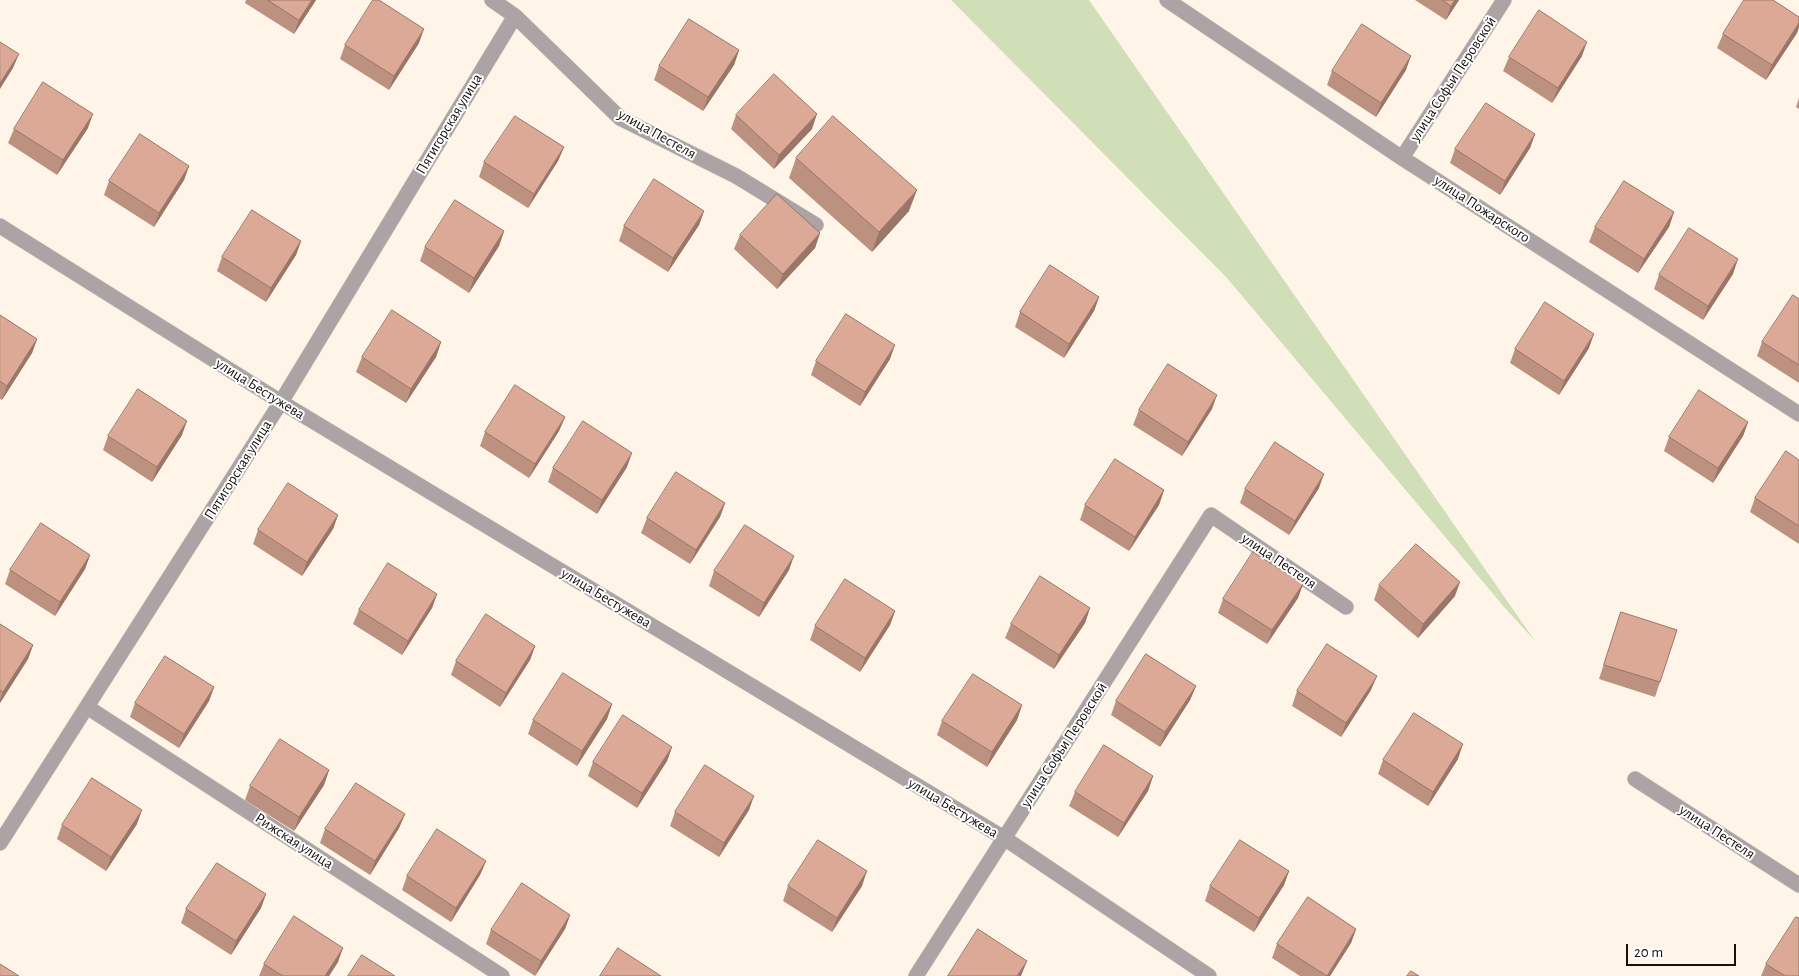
<!DOCTYPE html>
<html>
<head>
<meta charset="utf-8">
<style>
	body { margin:0 }
	#map { position:relative; width:1799px; height:976px; overflow:hidden; background:#fef5e8; font-family:"Alegreya Sans",sans-serif }
	canvas { display:block }
	.scale { position:absolute; left:1626px; top:944px; width:110px; height:22px; box-sizing:border-box; border:2px solid #15110c; border-top:0; padding-left:6px; font-size:15px; line-height:18px; white-space:nowrap; color:#15110c; -webkit-text-stroke:4px #fff; paint-order:stroke }
</style>
</head>
<body>
<div id="map">
<canvas width="1799" height="976"></canvas>
<div class="scale">20 m</div>
</div>
<script>
const ctx = document.querySelector('canvas').getContext('2d');
ctx.lineJoin = 'round';
function paint(path, color) {
  ctx.fillStyle = color;
  ctx.fill(path, 'evenodd');
}
function stroke(path, color, width, dash) {
  ctx.strokeStyle = color;
  ctx.lineWidth = width;
  ctx.lineCap = dash ? 'butt' : 'round';
  ctx.setLineDash(dash || []);
  ctx.stroke(path);
}
function label(font, color, halo, rows, align = 'center') {
  ctx.font = font + ' "Alegreya Sans",sans-serif';
  ctx.lineWidth = 4;
  ctx.setLineDash([]);
  ctx.textBaseline = 'middle';
  ctx.strokeStyle = halo;
  ctx.fillStyle = color;
  for (const [text, x, y, turn = 0] of rows) {
    ctx.save();
    ctx.translate(x, y);
    ctx.rotate((+turn || 0) * Math.PI / 180);
    ctx.textAlign = isNaN(turn) ? turn : align;
    if (halo) ctx.strokeText(text, 0, 0);
    ctx.fillText(text, 0, 0);
    ctx.restore();
  }
}
paint(new Path2D(`
	M 951,0 L 1089,0 L 1535,641 L 1505,608 L 1227,278 Z`), '#d0dfb7');
const minor = new Path2D(`
	M 492,0 L 515,16 L 620,118 L 736,176 L 816,225
	M 1167,0 L 1402,158 L 1799,414
	M 1402,158 L 1504,0
	M 0,226 L 281,402 L 1004,838 L 1209,976
	M 87,707 L 502,976
	M 1635,779 L 1799,885
	M 0,843 L 281,402 L 515,16
	M 916,976 L 1211,515 L 1346,607`);
stroke(minor, '#d9d1c5', 16);
stroke(minor, '#aca3a5', 15);
paint(new Path2D(`
	M 246,0 L 316,0 L 294,34 L 245,3 Z
	M 1415,0 L 1459,0 L 1446,20 Z
	M 1799,17 L 1799,27 L 1797,33 L 1766,80 L 1717,48 L 1723,34 Z
	M 419,43 L 389,90 L 340,59 L 345,45 Z
	M 739,50 L 734,65 L 703,111 L 654,80 L 659,66 Z
	M 1582,56 L 1552,103 L 1503,71 L 1509,57 Z
	M 1406,70 L 1376,117 L 1327,85 L 1332,71 Z
	M 1799,98 L 1799,109 L 1796,107 Z
	M 736,115 L 812,129 L 774,169 L 731,129 Z
	M 88,128 L 57,175 L 8,143 L 14,129 Z
	M 1535,134 L 1530,148 L 1500,195 L 1450,163 L 1455,149 Z
	M 564,147 L 558,161 L 528,208 L 479,177 L 484,162 Z
	M 796,158 L 909,211 L 872,252 L 789,178 Z
	M 189,166 L 184,180 L 154,227 L 104,195 L 109,181 Z
	M 704,211 L 699,225 L 668,272 L 619,241 L 624,226 Z
	M 1674,212 L 1669,227 L 1638,273 L 1589,242 L 1595,227 Z
	M 504,231 L 499,246 L 469,293 L 420,261 L 425,247 Z
	M 820,233 L 815,248 L 777,289 L 734,249 L 740,235 Z
	M 301,241 L 296,255 L 266,302 L 217,271 L 222,257 Z
	M 1733,274 L 1703,320 L 1654,289 L 1659,275 Z
	M 1099,297 L 1094,311 L 1064,358 L 1015,327 L 1020,312 Z
	M 1799,299 L 1799,383 L 1757,356 L 1762,342 Z
	M 0,315 L 37,339 L 32,353 L 2,400 L 0,399 Z
	M 441,342 L 436,357 L 406,403 L 356,372 L 362,357 Z
	M 1589,348 L 1559,395 L 1510,363 L 1515,349 Z
	M 890,359 L 860,406 L 811,375 L 816,361 Z
	M 1212,409 L 1182,456 L 1133,425 L 1139,410 Z
	M 565,417 L 559,431 L 529,478 L 480,446 L 485,432 Z
	M 1748,422 L 1743,436 L 1713,483 L 1664,451 L 1669,437 Z
	M 182,435 L 152,482 L 103,450 L 108,436 Z
	M 1799,460 L 1799,544 L 1750,512 L 1755,498 Z
	M 627,467 L 597,514 L 548,482 L 553,468 Z
	M 1319,488 L 1289,535 L 1240,503 L 1245,489 Z
	M 1164,490 L 1159,505 L 1129,551 L 1080,520 L 1085,505 Z
	M 725,503 L 720,517 L 690,564 L 641,533 L 647,518 Z
	M 338,515 L 333,529 L 302,576 L 253,544 L 258,530 Z
	M 90,555 L 85,569 L 55,616 L 5,584 L 10,570 Z
	M 789,570 L 759,617 L 709,586 L 714,571 Z
	M 1303,584 L 1298,598 L 1267,644 L 1218,613 L 1223,599 Z
	M 1379,585 L 1455,596 L 1418,638 L 1374,600 Z
	M 437,594 L 432,608 L 402,655 L 353,624 L 359,610 Z
	M 1090,608 L 1085,623 L 1054,669 L 1005,638 L 1011,624 Z
	M 895,611 L 890,625 L 860,672 L 810,640 L 815,626 Z
	M 1621,612 L 1660,682 L 1655,697 L 1599,679 Z
	M 0,624 L 33,645 L 28,659 L 0,703 Z
	M 535,646 L 530,660 L 500,707 L 451,675 L 456,661 Z
	M 1196,686 L 1190,700 L 1160,747 L 1111,715 L 1116,701 Z
	M 214,687 L 209,701 L 179,748 L 130,717 L 135,703 Z
	M 1371,690 L 1341,737 L 1292,706 L 1297,691 Z
	M 612,704 L 607,719 L 577,766 L 528,734 L 533,720 Z
	M 1022,705 L 1017,720 L 987,767 L 937,735 L 942,721 Z
	M 672,747 L 667,761 L 637,808 L 588,776 L 593,762 Z
	M 1458,759 L 1428,806 L 1378,774 L 1383,760 Z
	M 329,770 L 324,785 L 294,831 L 245,800 L 250,786 Z
	M 1153,776 L 1148,791 L 1118,837 L 1069,806 L 1075,792 Z
	M 749,810 L 719,857 L 670,826 L 675,812 Z
	M 405,814 L 399,828 L 370,875 L 320,843 L 325,829 Z
	M 137,824 L 106,871 L 57,839 L 62,825 Z
	M 486,861 L 480,875 L 451,922 L 402,890 L 407,876 Z
	M 1289,871 L 1284,885 L 1254,932 L 1205,901 L 1210,886 Z
	M 788,886 L 862,886 L 832,932 L 783,901 Z
	M 266,894 L 261,908 L 231,955 L 181,923 L 186,909 Z
	M 570,915 L 565,929 L 535,976 L 486,944 L 491,930 Z
	M 1356,929 L 1351,943 L 1330,976 L 1300,976 L 1272,958 L 1277,944 Z
	M 338,962 L 329,976 L 259,976 L 264,964 Z
	M 1766,964 L 1799,976 L 1761,976 Z`), '#bc9180');
paint(new Path2D(`
	M 312,0 L 316,0 L 294,34 L 299,20 Z
	M 1455,0 L 1459,0 L 1446,20 L 1451,6 Z
	M 1799,23 L 1799,27 L 1797,33 L 1766,80 L 1772,65 Z
	M 424,29 L 419,43 L 389,90 L 394,76 Z
	M 1587,42 L 1582,56 L 1552,103 L 1558,88 Z
	M 739,50 L 734,65 L 703,111 L 708,97 Z
	M 19,54 L 13,68 L 0,89 L 0,83 Z
	M 1411,56 L 1406,70 L 1376,117 L 1381,103 Z
	M 93,114 L 88,128 L 57,175 L 63,160 Z
	M 817,114 L 812,129 L 774,169 L 779,155 Z
	M 1535,134 L 1530,148 L 1500,195 L 1505,181 Z
	M 564,147 L 558,161 L 528,208 L 534,194 Z
	M 189,166 L 184,180 L 154,227 L 159,213 Z
	M 917,190 L 909,211 L 872,252 L 879,232 Z
	M 704,211 L 699,225 L 668,272 L 673,258 Z
	M 1674,212 L 1669,227 L 1638,273 L 1644,259 Z
	M 504,231 L 499,246 L 469,293 L 474,278 Z
	M 820,233 L 815,248 L 777,289 L 783,274 Z
	M 301,241 L 296,255 L 266,302 L 271,288 Z
	M 1738,259 L 1733,274 L 1703,320 L 1708,306 Z
	M 1099,297 L 1094,311 L 1064,358 L 1069,344 Z
	M 1594,334 L 1589,348 L 1559,395 L 1564,381 Z
	M 37,339 L 32,353 L 2,400 L 7,386 Z
	M 441,342 L 436,357 L 406,403 L 411,389 Z
	M 895,345 L 890,359 L 860,406 L 865,392 Z
	M 1217,395 L 1212,409 L 1182,456 L 1188,442 Z
	M 565,417 L 559,431 L 529,478 L 535,464 Z
	M 187,421 L 182,435 L 152,482 L 157,467 Z
	M 1748,422 L 1743,436 L 1713,483 L 1718,468 Z
	M 632,453 L 627,467 L 597,514 L 602,500 Z
	M 1324,474 L 1319,488 L 1289,535 L 1295,521 Z
	M 1164,490 L 1159,505 L 1129,551 L 1135,537 Z
	M 725,503 L 720,517 L 690,564 L 696,550 Z
	M 338,515 L 333,529 L 302,576 L 307,562 Z
	M 90,555 L 85,569 L 55,616 L 60,602 Z
	M 794,556 L 789,570 L 759,617 L 764,603 Z
	M 1460,582 L 1455,596 L 1418,638 L 1423,624 Z
	M 1303,584 L 1298,598 L 1267,644 L 1272,630 Z
	M 437,594 L 432,608 L 402,655 L 408,641 Z
	M 1090,608 L 1085,623 L 1054,669 L 1059,655 Z
	M 895,611 L 890,625 L 860,672 L 865,658 Z
	M 33,645 L 28,659 L 0,703 L 0,700 L 3,692 Z
	M 535,646 L 530,660 L 500,707 L 506,693 Z
	M 1377,676 L 1371,690 L 1341,737 L 1346,723 Z
	M 1196,686 L 1190,700 L 1160,747 L 1165,732 Z
	M 214,687 L 209,701 L 179,748 L 184,734 Z
	M 612,704 L 607,719 L 577,766 L 582,751 Z
	M 1022,705 L 1017,720 L 987,767 L 992,752 Z
	M 1463,744 L 1458,759 L 1428,806 L 1433,792 Z
	M 672,747 L 667,761 L 637,808 L 642,793 Z
	M 329,770 L 324,785 L 294,831 L 299,817 Z
	M 1153,776 L 1148,791 L 1118,837 L 1124,823 Z
	M 754,796 L 749,810 L 719,857 L 724,843 Z
	M 142,810 L 137,824 L 106,871 L 111,857 Z
	M 405,814 L 399,828 L 370,875 L 375,861 Z
	M 486,861 L 480,875 L 451,922 L 456,908 Z
	M 867,871 L 862,886 L 832,932 L 837,918 Z
	M 1289,871 L 1284,885 L 1254,932 L 1259,918 Z
	M 266,894 L 261,908 L 231,955 L 236,941 Z
	M 570,915 L 565,929 L 535,976 L 541,961 Z
	M 1356,929 L 1351,943 L 1330,976 L 1326,976 Z
	M 343,948 L 338,962 L 329,976 L 325,976 Z
	M 1027,961 L 1021,976 L 1017,976 Z`), '#997668');
const building = new Path2D(`
	M 268,0 L 312,0 L 299,20 Z
	M 373,0 L 379,0 L 424,29 L 394,76 L 345,45 Z
	M 1443,0 L 1455,0 L 1451,6 Z
	M 1744,0 L 1773,0 L 1799,17 L 1799,23 L 1772,65 L 1723,34 Z
	M 1539,10 L 1587,42 L 1558,88 L 1509,57 Z
	M 689,19 L 739,50 L 708,97 L 659,66 Z
	M 1362,24 L 1411,56 L 1381,103 L 1332,71 Z
	M 0,42 L 19,54 L 0,83 Z
	M 774,74 L 817,114 L 779,155 L 736,115 Z
	M 43,82 L 93,114 L 63,160 L 14,129 Z
	M 1486,103 L 1535,134 L 1505,181 L 1455,149 Z
	M 515,116 L 564,147 L 534,194 L 484,162 Z
	M 833,116 L 917,190 L 879,232 L 796,158 Z
	M 140,134 L 189,166 L 159,213 L 109,181 Z
	M 654,179 L 704,211 L 673,258 L 624,226 Z
	M 1624,181 L 1674,212 L 1644,259 L 1595,227 Z
	M 777,194 L 820,233 L 783,274 L 740,235 Z
	M 455,200 L 504,231 L 474,278 L 425,247 Z
	M 252,210 L 301,241 L 271,288 L 222,257 Z
	M 1689,228 L 1738,259 L 1708,306 L 1659,275 Z
	M 1050,265 L 1099,297 L 1069,344 L 1020,312 Z
	M 1793,295 L 1799,299 L 1799,365 L 1762,342 Z
	M 1545,302 L 1594,334 L 1564,381 L 1515,349 Z
	M 392,310 L 441,342 L 411,389 L 362,357 Z
	M 846,314 L 895,345 L 865,392 L 816,361 Z
	M 0,315 L 37,339 L 7,386 L 0,381 Z
	M 1168,364 L 1217,395 L 1188,442 L 1139,410 Z
	M 515,385 L 565,417 L 535,464 L 485,432 Z
	M 138,389 L 187,421 L 157,467 L 108,436 Z
	M 1699,390 L 1748,422 L 1718,468 L 1669,437 Z
	M 583,421 L 632,453 L 602,500 L 553,468 Z
	M 1275,442 L 1324,474 L 1295,521 L 1245,489 Z
	M 1786,451 L 1799,460 L 1799,526 L 1755,498 Z
	M 1115,459 L 1164,490 L 1135,537 L 1085,505 Z
	M 676,472 L 725,503 L 696,550 L 647,518 Z
	M 288,483 L 338,515 L 307,562 L 258,530 Z
	M 41,523 L 90,555 L 60,602 L 10,570 Z
	M 745,525 L 794,556 L 764,603 L 714,571 Z
	M 1416,544 L 1460,582 L 1423,624 L 1379,585 Z
	M 1253,552 L 1303,584 L 1272,630 L 1223,599 Z
	M 388,563 L 437,594 L 408,641 L 359,610 Z
	M 1040,576 L 1090,608 L 1059,655 L 1011,624 Z
	M 845,579 L 895,611 L 865,658 L 815,626 Z
	M 1621,612 L 1677,630 L 1660,682 L 1604,665 Z
	M 486,614 L 535,646 L 506,693 L 456,661 Z
	M 0,624 L 33,645 L 3,692 L 0,690 Z
	M 1327,644 L 1377,676 L 1346,723 L 1297,691 Z
	M 1146,654 L 1196,686 L 1165,732 L 1116,701 Z
	M 165,656 L 214,687 L 184,734 L 135,703 Z
	M 563,673 L 612,704 L 582,751 L 533,720 Z
	M 973,674 L 1022,705 L 992,752 L 942,721 Z
	M 1414,713 L 1463,744 L 1433,792 L 1383,760 Z
	M 623,715 L 672,747 L 642,793 L 593,762 Z
	M 280,739 L 329,770 L 299,817 L 250,786 Z
	M 1104,745 L 1153,776 L 1124,823 L 1075,792 Z
	M 705,765 L 754,796 L 724,843 L 675,812 Z
	M 92,778 L 142,810 L 111,857 L 62,825 Z
	M 356,783 L 405,814 L 375,861 L 325,829 Z
	M 437,829 L 486,861 L 456,908 L 407,876 Z
	M 818,840 L 867,871 L 837,918 L 788,886 Z
	M 1240,840 L 1289,871 L 1259,918 L 1210,886 Z
	M 217,863 L 266,894 L 236,941 L 186,909 Z
	M 522,883 L 570,915 L 541,961 L 491,930 Z
	M 1308,897 L 1356,929 L 1327,976 L 1277,944 Z
	M 294,916 L 343,948 L 325,976 L 283,976 L 264,964 Z
	M 1796,917 L 1799,918 L 1799,976 L 1785,976 L 1766,964 Z
	M 978,929 L 1027,961 L 1017,976 L 948,976 Z
	M 618,948 L 661,976 L 600,976 Z
	M 362,955 L 395,976 L 348,976 Z
	M 0,964 L 19,976 L 0,976 Z
	M 1411,971 L 1419,976 L 1407,976 Z`);
paint(building, '#dba995');
stroke(building, '#997668', 1);
label('15px', '#15110c', '#fff', [
	["улица Софьи Перовской",1453,79,-57],
	["Пятигорская улица",449,124,-59],
	["улица Пестеля",657,134,29],
	["улица Пожарского",1482,209,33],
	["улица Бестужева",260,389,32],
	["Пятигорская улица",238,470,-58],
	["улица Пестеля",1279,561,34],
	["улица Бестужева",606,598,31],
	["улица Софьи Перовской",1064,745,-57],
	["улица Бестужева",953,808,31],
	["улица Пестеля",1717,832,33],
	["Рижская улица",294,841,33]
]);
</script>
</body>
</html>
